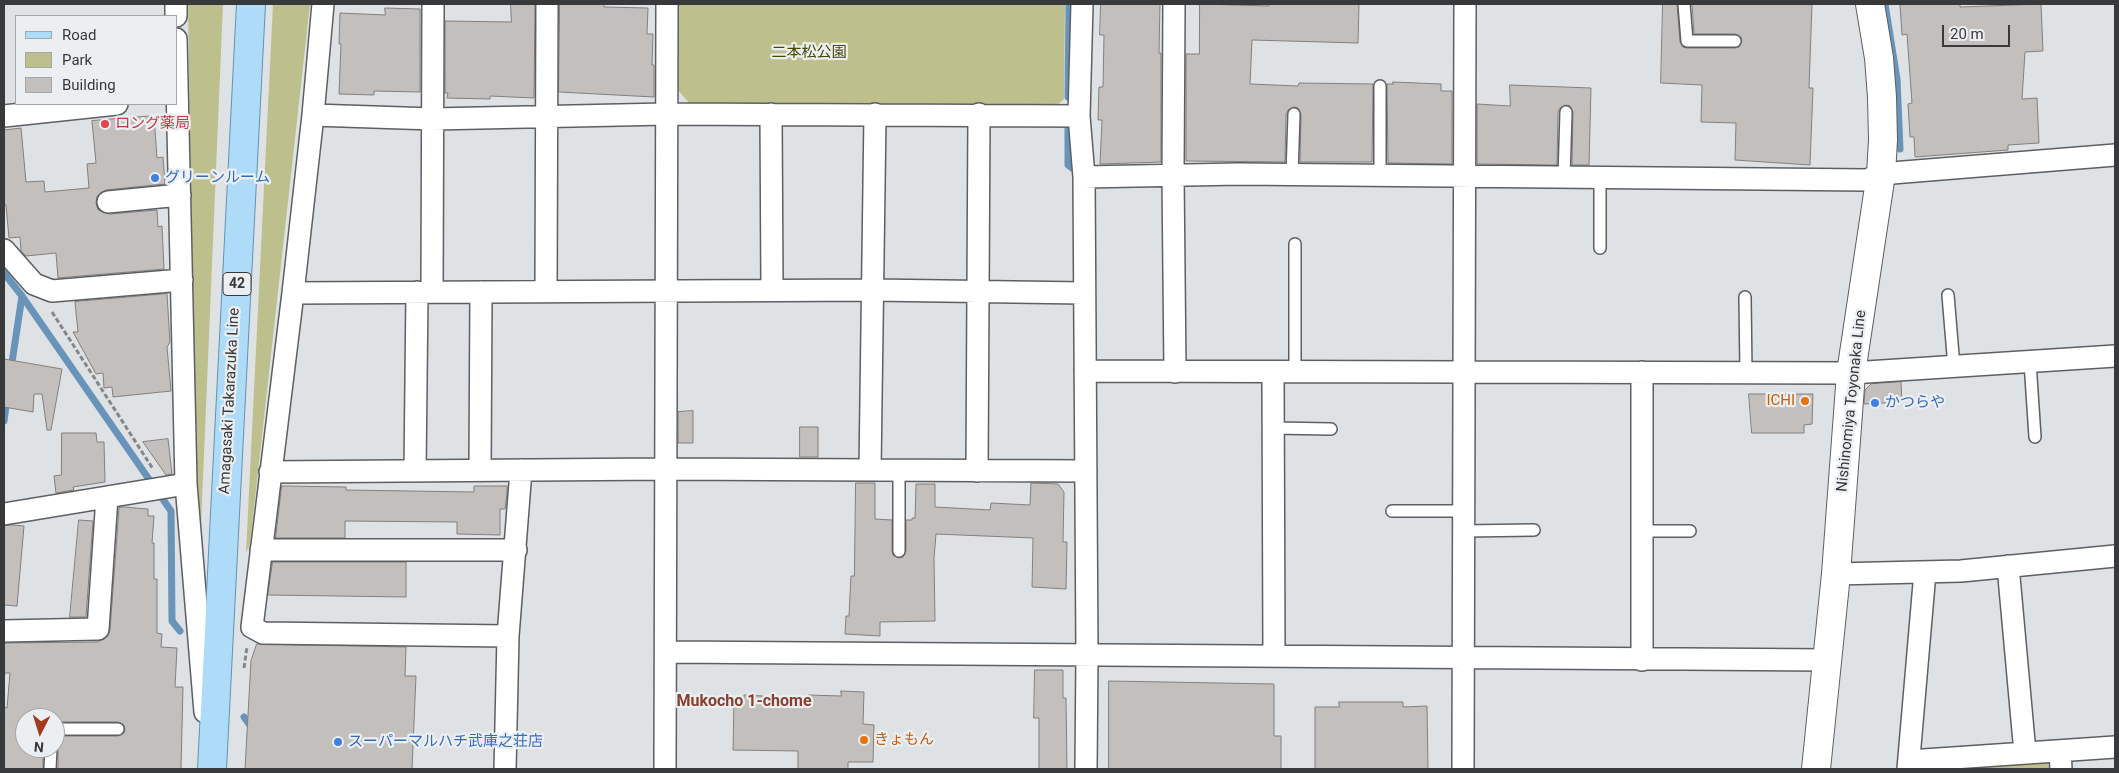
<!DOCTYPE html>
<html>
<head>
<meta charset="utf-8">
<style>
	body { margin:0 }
	#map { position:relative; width:2119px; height:773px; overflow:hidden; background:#dfe2e5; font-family:Roboto,sans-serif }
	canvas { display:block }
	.frame { position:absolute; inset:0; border:5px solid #38393a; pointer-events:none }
	.legend { position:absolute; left:15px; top:15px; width:162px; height:90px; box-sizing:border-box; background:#eceff2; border:1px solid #a4a6a8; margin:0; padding:6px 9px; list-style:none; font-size:15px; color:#38393a }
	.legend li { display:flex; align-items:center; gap:10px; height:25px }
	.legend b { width:25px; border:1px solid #a4a6a8 }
	.north { position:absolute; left:15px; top:708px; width:50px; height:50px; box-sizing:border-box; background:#eceff2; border:1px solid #a4a6a8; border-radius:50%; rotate:185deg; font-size:14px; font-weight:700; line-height:20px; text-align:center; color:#38393a }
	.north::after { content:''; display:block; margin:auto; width:18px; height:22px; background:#a23a1f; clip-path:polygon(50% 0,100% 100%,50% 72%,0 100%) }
	.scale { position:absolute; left:1942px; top:25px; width:68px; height:22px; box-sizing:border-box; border:2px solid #38393a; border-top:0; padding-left:6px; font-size:15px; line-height:18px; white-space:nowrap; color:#38393a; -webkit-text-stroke:4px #eceff2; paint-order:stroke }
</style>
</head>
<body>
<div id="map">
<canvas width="2119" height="773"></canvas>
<div class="frame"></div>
<ul class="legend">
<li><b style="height:6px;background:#addbf8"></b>Road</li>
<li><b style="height:14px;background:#bdc08d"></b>Park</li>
<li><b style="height:14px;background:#c2bfbd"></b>Building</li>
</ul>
<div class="north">N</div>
<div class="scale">20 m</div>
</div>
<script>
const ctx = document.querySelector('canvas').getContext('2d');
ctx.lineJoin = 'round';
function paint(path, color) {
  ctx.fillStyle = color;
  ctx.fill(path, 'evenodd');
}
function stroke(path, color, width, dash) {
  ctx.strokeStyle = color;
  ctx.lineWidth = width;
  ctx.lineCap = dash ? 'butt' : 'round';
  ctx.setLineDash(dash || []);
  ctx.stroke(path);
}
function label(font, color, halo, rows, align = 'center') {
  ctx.font = font + ' Roboto,"Noto Sans JP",sans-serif';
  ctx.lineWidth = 4.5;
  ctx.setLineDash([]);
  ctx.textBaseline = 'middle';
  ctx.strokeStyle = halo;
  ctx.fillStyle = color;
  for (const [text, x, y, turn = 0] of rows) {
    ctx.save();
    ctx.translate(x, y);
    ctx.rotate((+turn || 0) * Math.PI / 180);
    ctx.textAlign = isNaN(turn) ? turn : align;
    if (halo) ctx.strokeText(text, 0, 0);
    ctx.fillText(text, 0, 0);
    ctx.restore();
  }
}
paint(new Path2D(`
	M 188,4 L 223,4 L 200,549 L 195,481 Z
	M 273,4 L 310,4 L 250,544 L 246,553 Z
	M 678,4 L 1065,4 L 1064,99 L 1057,105 L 689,103 L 678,90 Z
	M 2045,761 L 2052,769 L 1918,769 Z`), '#bdc08d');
stroke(new Path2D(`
	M 1885,4 L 1897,79 L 1900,149
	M 1068,97 L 1069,4
	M 1068,129 L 1068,165 L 1072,168
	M 4,273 L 22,296 L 171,511 L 172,621 L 180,631
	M 11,369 L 22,296
	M 4,421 L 7,399
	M 244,717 L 252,728`), '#6994ba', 7);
const building = new Path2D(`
	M 511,4 L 535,4 L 534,98 L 490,96 L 490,99 L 447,98 L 448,93 L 445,93 L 445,21 L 511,22 Z
	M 560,4 L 604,4 L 604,7 L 648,8 L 647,34 L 653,34 L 652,65 L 654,65 L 654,97 L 559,92 Z
	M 1101,4 L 1160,4 L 1159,53 L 1161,53 L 1161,162 L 1100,164 L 1102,120 L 1098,120 L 1099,87 L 1103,87 L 1104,35 L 1100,35 Z
	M 1200,4 L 1269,6 L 1269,4 L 1359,4 L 1358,43 L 1252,40 L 1250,84 L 1298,86 L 1299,83 L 1373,84 L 1372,162 L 1300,162 L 1301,114 L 1298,108 L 1294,107 L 1288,110 L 1286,114 L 1285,162 L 1186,161 L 1186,54 L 1199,54 Z
	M 1663,4 L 1677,4 L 1680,42 L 1683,47 L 1687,48 L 1735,48 L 1739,47 L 1742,41 L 1741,37 L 1735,34 L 1694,34 L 1692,4 L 1812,4 L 1809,88 L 1813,88 L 1810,165 L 1735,160 L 1736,123 L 1701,122 L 1702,85 L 1661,83 Z
	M 1960,4 L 1960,7 L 2041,4 L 2043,51 L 2025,52 L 2022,99 L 2037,98 L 2039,143 L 2008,145 L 2008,150 L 1915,157 L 1914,137 L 1910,137 L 1908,104 L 1912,103 L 1907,34 L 1902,35 L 1900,5 Z
	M 385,8 L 420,9 L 420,92 L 374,91 L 374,95 L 339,94 L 341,44 L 339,44 L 340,13 L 385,15 Z
	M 1393,82 L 1441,84 L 1441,91 L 1452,91 L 1452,164 L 1388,163 L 1387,84 L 1393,84 Z
	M 1510,85 L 1591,88 L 1589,165 L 1572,165 L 1573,112 L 1570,106 L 1566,105 L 1560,108 L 1558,112 L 1557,165 L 1477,164 L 1477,104 L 1510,106 Z
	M 154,116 L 157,158 L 163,157 L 165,184 L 106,190 L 97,196 L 96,203 L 98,210 L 109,214 L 157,210 L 158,227 L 162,226 L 164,269 L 58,278 L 56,253 L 26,256 L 21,251 L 20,237 L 9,238 L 6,205 L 4,205 L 4,130 L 21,128 L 26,182 L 44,181 L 45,192 L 89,188 L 87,164 L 96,163 L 92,121 Z
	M 167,294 L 170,342 L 167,347 L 171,391 L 113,397 L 112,387 L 104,388 L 103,373 L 96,374 L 73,332 L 78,332 L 75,302 Z
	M 4,359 L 62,369 L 51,430 L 47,430 L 42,394 L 34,394 L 33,412 L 4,407 Z
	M 1901,382 L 1902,402 L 1864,404 L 1865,390 L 1871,384 Z
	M 1749,394 L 1813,394 L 1812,424 L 1804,425 L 1804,433 L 1752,433 Z
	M 693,411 L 693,443 L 678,443 L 678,412 Z
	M 800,427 L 818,427 L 818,457 L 800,457 Z
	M 62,433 L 96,433 L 97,442 L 104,442 L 105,482 L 73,487 L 74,490 L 56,493 L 54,476 L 61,475 Z
	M 168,439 L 172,474 L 166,475 L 143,442 Z
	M 856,483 L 875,483 L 875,519 L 892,520 L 892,551 L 893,555 L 899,558 L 903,557 L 906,551 L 906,520 L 912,520 L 912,518 L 915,518 L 916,484 L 935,484 L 935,507 L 990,510 L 991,503 L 1030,505 L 1031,483 L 1058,484 L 1064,492 L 1063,542 L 1067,542 L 1066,589 L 1032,587 L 1033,538 L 936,534 L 934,558 L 935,621 L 880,622 L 880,636 L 845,634 L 846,616 L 849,616 L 851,576 L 854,576 Z
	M 282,486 L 346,487 L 346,490 L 474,492 L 474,486 L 507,486 L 507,494 L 505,509 L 500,509 L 500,535 L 457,534 L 457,522 L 345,521 L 345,538 L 276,538 Z
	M 124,507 L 148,509 L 148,516 L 154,516 L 152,543 L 154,543 L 154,579 L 157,579 L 157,633 L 162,634 L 161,647 L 177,648 L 175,687 L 183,687 L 181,769 L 58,769 L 58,748 L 55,736 L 118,736 L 124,733 L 125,729 L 124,725 L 118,722 L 55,722 L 55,718 L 25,718 L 25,748 L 43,748 L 43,769 L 4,769 L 4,707 L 7,708 L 10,673 L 4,673 L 4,643 L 98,642 L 108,636 L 110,630 L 119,508 Z
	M 79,520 L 93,521 L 86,617 L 70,617 Z
	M 13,525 L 24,526 L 17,606 L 4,605 L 4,526 Z
	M 273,562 L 406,562 L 406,597 L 268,595 Z
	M 257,644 L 406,647 L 405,676 L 416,676 L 412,769 L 245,769 L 251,661 Z
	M 1035,670 L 1063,670 L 1063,698 L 1066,698 L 1067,769 L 1039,769 L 1039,718 L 1034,718 Z
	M 1109,681 L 1274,684 L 1274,736 L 1281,736 L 1281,769 L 1109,769 Z
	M 841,691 L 864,692 L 863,724 L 874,725 L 873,762 L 848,762 L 848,769 L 798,769 L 798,751 L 733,750 L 734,700 L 744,700 L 744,695 L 763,696 L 763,701 L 808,702 L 808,695 L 841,696 Z
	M 1339,702 L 1403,702 L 1403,707 L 1427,706 L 1428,769 L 1315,769 L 1315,707 L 1339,707 Z`);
paint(building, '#c2bfbd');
stroke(building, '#837f7d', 1);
const lane = new Path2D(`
	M 1684,4 L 1687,41 L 1735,41
	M 1292,175 L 1294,114
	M 1380,176 L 1380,86
	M 1564,178 L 1566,112
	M 1295,244 L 1295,372
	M 1600,248 L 1600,179
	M 1948,295 L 1954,367
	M 1745,297 L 1746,373
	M 2030,362 L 2035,437
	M 1273,428 L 1331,429
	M 1392,511 L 1464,511
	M 1464,531 L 1534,530
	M 1642,531 L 1690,531
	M 899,551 L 899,470
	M 55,729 L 118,729
	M 50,769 L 51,748`);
const street = new Path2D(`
	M 176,4 L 176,16
	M 323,4 L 313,115 L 293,293 L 873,290 L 1084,293
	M 1082,4 L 1079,116 L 1084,177 L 1087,655 L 1086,769
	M 1174,4 L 1173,175 L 1175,372
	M 176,39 L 186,484 L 205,712
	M 771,114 L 772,290
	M 313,115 L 433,119 L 666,114 L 1079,116
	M 4,116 L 117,104
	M 1084,177 L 1239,174 L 1867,180 L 1881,174 L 1904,172 L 2115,155
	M 108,202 L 180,195
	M 4,250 L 34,284 L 52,291 L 182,280
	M 546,291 L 547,4
	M 432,292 L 433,4
	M 293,293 L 252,627 L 263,633 L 508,636
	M 1085,371 L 1851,373 L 2115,356
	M 1273,372 L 1274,656
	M 480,470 L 481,292
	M 870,470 L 875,114
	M 415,471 L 417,292
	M 977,471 L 979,114
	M 270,472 L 664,469 L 1086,471
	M 4,514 L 186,484
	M 261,550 L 516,550
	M 2008,566 L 2025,753
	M 1836,574 L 1961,571 L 2115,556
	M 4,631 L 98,629 L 107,497
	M 667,652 L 1828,660
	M 1642,660 L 1642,372
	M 2060,751 L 2061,769
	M 1909,761 L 2115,747
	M 505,769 L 508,636 L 521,470
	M 665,769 L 667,4
	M 1463,769 L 1465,4
	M 1908,769 L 1925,572`);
const secondary = new Path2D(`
	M 1816,769 L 1836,574 L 1851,373 L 1881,174 L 1883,140 L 1882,97 L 1879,58 L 1870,4`);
const primary = new Path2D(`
	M 212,769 L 251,4`);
stroke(lane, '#5d5f62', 14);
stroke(street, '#5d5f62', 24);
stroke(secondary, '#5d5f62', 30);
stroke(primary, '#6193b2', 30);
stroke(new Path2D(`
	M 52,312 L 153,469
	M 244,668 L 247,647`), '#858789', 3, [5, 2.5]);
stroke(lane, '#fff', 11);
stroke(street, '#fff', 21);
stroke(secondary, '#fff', 28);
stroke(primary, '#addbf8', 28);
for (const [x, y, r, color] of [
	[105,124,5,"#e0444e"],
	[155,178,5,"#3f7fe0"],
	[1805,401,5,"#e8710a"],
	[1875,403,5,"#3f7fe0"],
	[864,740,5,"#e8710a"],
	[338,742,5,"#3f7fe0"]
]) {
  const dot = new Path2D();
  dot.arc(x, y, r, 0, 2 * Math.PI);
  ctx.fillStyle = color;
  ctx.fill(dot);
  stroke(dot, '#eceff2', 2);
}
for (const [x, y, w] of [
	[237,284,28]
]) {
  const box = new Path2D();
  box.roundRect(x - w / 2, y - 11.5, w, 23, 4);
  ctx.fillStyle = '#eceff2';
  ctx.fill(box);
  stroke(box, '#38393a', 1);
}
label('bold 14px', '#38393a', null, [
	["42",237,284]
]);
label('15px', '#464701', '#eceff2', [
	["二本松公園",809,53]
]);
label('15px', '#be3a42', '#eceff2', [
	["ロング薬局",115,124]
], 'left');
label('15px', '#366cbe', '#eceff2', [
	["グリーンルーム",165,178],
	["かつらや",1885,403],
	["スーパーマルハチ武庫之荘店",348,742]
], 'left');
label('15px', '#38393a', '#eceff2', [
	["Amagasaki Takarazuka Line",230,401,-87],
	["Nishinomiya Toyonaka Line",1852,401,-84]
]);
label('15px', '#c56008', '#eceff2', [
	["ICHI",1795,401],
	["きょもん",874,740,"left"]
], 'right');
label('bold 16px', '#86402e', '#eceff2', [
	["Mukocho 1-chome",744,702]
]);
</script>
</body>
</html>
